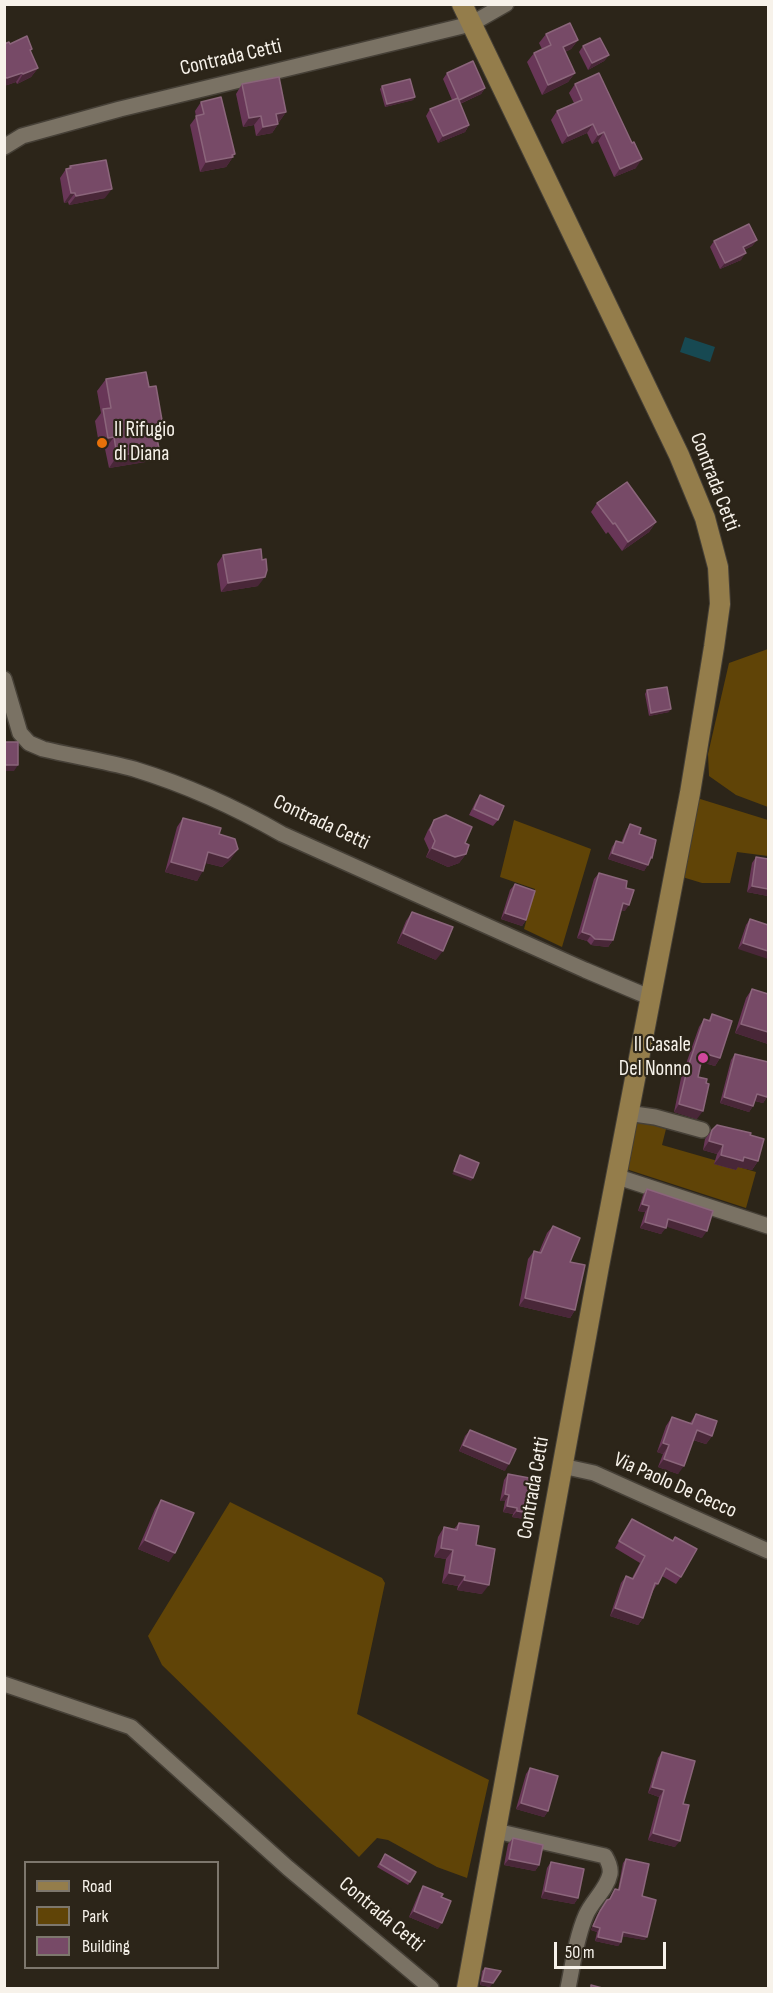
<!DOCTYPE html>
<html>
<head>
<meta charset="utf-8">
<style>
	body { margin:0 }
	#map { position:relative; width:773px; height:1993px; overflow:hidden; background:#2c2519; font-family:"Sofia Sans Condensed",sans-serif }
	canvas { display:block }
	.frame { position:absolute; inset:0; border:6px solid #f7f2ea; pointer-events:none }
	.legend { position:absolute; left:24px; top:1861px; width:195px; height:108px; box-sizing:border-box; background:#2c2519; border:2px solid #7d776d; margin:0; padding:8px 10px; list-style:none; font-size:18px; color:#f7f2ea }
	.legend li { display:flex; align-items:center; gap:12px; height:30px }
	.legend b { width:30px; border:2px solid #7d776d }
	.scale { position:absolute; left:554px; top:1942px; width:112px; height:27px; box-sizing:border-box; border:3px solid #f7f2ea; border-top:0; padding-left:8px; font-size:18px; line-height:21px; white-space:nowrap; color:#f7f2ea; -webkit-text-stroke:4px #2c2519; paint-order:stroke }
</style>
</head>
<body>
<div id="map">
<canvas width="773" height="1993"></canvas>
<div class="frame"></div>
<ul class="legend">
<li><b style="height:8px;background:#947d4b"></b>Road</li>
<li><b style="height:16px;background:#604407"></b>Park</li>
<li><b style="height:16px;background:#774a67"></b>Building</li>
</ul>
<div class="scale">50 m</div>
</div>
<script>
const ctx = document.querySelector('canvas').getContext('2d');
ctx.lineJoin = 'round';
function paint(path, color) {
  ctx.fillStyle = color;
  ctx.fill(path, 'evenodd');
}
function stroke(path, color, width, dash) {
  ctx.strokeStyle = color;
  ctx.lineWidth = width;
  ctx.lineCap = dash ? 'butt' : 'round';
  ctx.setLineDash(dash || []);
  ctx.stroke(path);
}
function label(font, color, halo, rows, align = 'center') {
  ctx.font = font + ' "Sofia Sans Condensed",sans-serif';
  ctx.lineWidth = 4.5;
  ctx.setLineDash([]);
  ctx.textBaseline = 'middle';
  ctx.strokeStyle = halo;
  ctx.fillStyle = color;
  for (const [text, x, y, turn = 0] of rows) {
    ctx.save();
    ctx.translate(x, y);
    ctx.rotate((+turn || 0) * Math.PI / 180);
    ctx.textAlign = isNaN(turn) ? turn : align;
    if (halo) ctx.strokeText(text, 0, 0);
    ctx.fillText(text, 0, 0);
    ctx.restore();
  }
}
paint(new Path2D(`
	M 768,649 L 768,807 L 736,795 L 709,776 L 708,754 L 729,663 Z
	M 697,798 L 768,820 L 768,856 L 737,852 L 730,883 L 702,883 L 679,876 Z
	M 514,820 L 591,849 L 562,947 L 524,929 L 535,889 L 500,877 Z
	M 633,1119 L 666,1129 L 662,1145 L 756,1172 L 746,1208 L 623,1168 Z
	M 230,1502 L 382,1578 L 385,1583 L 357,1714 L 489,1780 L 467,1878 L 437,1867 L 388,1840 L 377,1838 L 359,1857 L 162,1665 L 148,1636 Z`), '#604407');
paint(new Path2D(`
	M 685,337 L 715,347 L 710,362 L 680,352 Z`), '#174952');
const minor = new Path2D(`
	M 4,147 L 22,136 L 120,109 L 471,24 L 506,4
	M 4,679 L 20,733 L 29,743 L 43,749 C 73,756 104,761 134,769 C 186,785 235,807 282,834 L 585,970 L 649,997
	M 627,1113 L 655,1117 L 702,1130
	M 615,1176 L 768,1226
	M 562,1466 L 594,1473 L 768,1551
	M 4,1684 L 131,1727 L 288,1868 L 431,1988
	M 496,1831 L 605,1856 C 608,1861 611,1868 610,1874 C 607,1889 592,1901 586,1915 C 576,1938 573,1964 568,1988`);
const major = new Path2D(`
	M 462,4 L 679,455 L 705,518 L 718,567 L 720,604 L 714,647 L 690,793 L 599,1266 L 467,1988`);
stroke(minor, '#464037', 18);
stroke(major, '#464037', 22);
stroke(minor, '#7a7264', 15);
stroke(major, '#947d4b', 20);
paint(new Path2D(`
	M 546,34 L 578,40 L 571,49 L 565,52 L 575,73 L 568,82 L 542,95 L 527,62 L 534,53 L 542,49 L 539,43 Z
	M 4,44 L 10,44 L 30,51 L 38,68 L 31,77 L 17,84 L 16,82 L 4,86 Z
	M 583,46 L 609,55 L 604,61 L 588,70 L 579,52 Z
	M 447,73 L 485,88 L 481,94 L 460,104 L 469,125 L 465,132 L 438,143 L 426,116 L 430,109 L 452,100 L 443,79 Z
	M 242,84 L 286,112 L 279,122 L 278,122 L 278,124 L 272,133 L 256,136 L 254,125 L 243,127 L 236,94 Z
	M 575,84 L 636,168 L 614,177 L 598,141 L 592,144 L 587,133 L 562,144 L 551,120 L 557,111 L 574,103 L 569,93 Z
	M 382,86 L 415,97 L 413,100 L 385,107 L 380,89 Z
	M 201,102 L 235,154 L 226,167 L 200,172 L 190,125 L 196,117 L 195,111 Z
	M 70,166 L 105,198 L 69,205 L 68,202 L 64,203 L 60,178 L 66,169 L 68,169 Z
	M 757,240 L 752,246 L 744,250 L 741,260 L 720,269 L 710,247 L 714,241 Z
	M 106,379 L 149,387 L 163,426 L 157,434 L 151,461 L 109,468 L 105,449 L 100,450 L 95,421 L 101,413 L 97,391 Z
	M 597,503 L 656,522 L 649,532 L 622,551 L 608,532 L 606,534 L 591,512 Z
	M 223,555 L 258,586 L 221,592 L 217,564 Z
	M 647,690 L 669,712 L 649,716 L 645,694 Z
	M 480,795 L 498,820 L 493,826 L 469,815 L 476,801 Z
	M 183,818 L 231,859 L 222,867 L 206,863 L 197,881 L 165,872 L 177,827 Z
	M 434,820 L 465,843 L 466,854 L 459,863 L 448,867 L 426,857 L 429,850 L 424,839 L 428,830 Z
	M 630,824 L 639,834 L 649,862 L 644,871 L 608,859 L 612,847 L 616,841 L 621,843 L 626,831 Z
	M 756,857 L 768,859 L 768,896 L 747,892 L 752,863 Z
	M 599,873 L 626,888 L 625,911 L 621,910 L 613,940 L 608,947 L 591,945 L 587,941 L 577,938 L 594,879 Z
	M 515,884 L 526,920 L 522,926 L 501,919 L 510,890 Z
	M 412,912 L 436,960 L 397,943 L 406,921 Z
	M 750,919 L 768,925 L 738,949 L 746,925 Z
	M 752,989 L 768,994 L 768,1044 L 735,1033 L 746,998 Z
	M 712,1014 L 720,1058 L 715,1066 L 701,1062 L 698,1077 L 697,1119 L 674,1112 L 681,1078 L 699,1027 L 704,1019 L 708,1021 Z
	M 735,1054 L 767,1097 L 763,1103 L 755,1101 L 753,1106 L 749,1112 L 720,1103 L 731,1060 Z
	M 712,1130 L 750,1135 L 758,1161 L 752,1170 L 738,1167 L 736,1170 L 714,1164 L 717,1154 L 703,1150 L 705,1139 Z
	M 647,1189 L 702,1238 L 666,1226 L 661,1234 L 640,1228 L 645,1212 L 638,1211 L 643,1195 Z
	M 553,1226 L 570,1262 L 575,1310 L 570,1318 L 519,1306 L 528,1259 L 534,1251 L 539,1252 L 547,1233 Z
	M 696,1414 L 712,1436 L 706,1444 L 693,1440 L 678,1474 L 658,1467 L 663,1454 L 657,1452 L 666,1426 L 672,1417 L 690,1423 Z
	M 470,1430 L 505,1471 L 459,1451 L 465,1436 Z
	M 508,1474 L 533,1500 L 527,1516 L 524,1519 L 512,1517 L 513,1514 L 503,1512 L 505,1501 L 500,1501 L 504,1480 Z
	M 161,1500 L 169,1562 L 138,1549 L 155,1509 Z
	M 632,1519 L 672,1541 L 675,1537 L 681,1577 L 676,1584 L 662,1576 L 653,1591 L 643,1618 L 638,1625 L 610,1616 L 621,1583 L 626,1576 L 632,1578 L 640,1563 L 615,1548 Z
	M 459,1523 L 476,1545 L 482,1594 L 457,1590 L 458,1586 L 442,1583 L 446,1559 L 434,1557 L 438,1537 L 444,1527 L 454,1529 Z
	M 662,1752 L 683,1804 L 675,1847 L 648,1840 L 659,1797 L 648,1793 L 658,1758 Z
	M 530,1768 L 548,1811 L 544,1817 L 516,1809 L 526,1774 Z
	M 513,1838 L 539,1865 L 535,1871 L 504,1865 L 508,1844 Z
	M 385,1854 L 416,1872 L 408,1885 L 377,1867 Z
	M 626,1859 L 642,1896 L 645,1940 L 622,1936 L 621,1942 L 618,1946 L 595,1941 L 597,1932 L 591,1930 L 597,1915 L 607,1900 L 609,1899 L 615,1889 L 618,1890 L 623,1863 Z
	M 551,1862 L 578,1898 L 574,1904 L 541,1898 L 547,1868 Z
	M 423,1886 L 441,1897 L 438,1929 L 409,1917 L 419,1893 Z
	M 485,1968 L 490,1987 L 480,1985 L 482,1971 Z`), '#683657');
paint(new Path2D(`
	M 578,40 L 571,49 L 556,56 L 563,47 Z
	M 609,55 L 604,61 L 588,70 L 592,63 Z
	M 38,68 L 31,77 L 17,84 L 23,74 Z
	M 22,73 L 16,82 L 4,86 L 4,77 Z
	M 575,73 L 568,82 L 542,95 L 548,85 Z
	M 485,88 L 481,94 L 455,106 L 459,100 Z
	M 415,97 L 413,100 L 385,107 L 387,104 Z
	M 286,112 L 279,122 L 270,124 L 276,114 Z
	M 261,116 L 254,125 L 243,127 L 249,118 Z
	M 278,124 L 272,133 L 256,136 L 263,127 Z
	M 593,124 L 587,133 L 562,144 L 568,136 Z
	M 469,125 L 465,132 L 438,143 L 443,136 Z
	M 604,132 L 598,141 L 592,144 L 598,135 Z
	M 235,154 L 226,167 L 200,172 L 206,162 Z
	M 642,159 L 636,168 L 614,177 L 620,169 Z
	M 112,189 L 105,198 L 69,205 L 76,196 Z
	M 71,193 L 75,193 L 68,202 L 64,203 Z
	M 757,240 L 752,246 L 738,253 L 743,247 Z
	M 746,253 L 741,260 L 720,269 L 725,263 Z
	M 163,426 L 154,438 L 155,427 Z
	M 114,437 L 105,449 L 100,450 L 108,438 Z
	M 159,449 L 151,461 L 109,468 L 117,456 Z
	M 656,522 L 649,532 L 622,551 L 628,542 Z
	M 265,577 L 258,586 L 221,592 L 228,583 Z
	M 671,709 L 669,712 L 649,716 L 651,713 Z
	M 4,765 L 18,765 L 14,771 L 4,771 Z
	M 432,848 L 466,854 L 459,863 L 448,867 L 426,857 Z
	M 238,849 L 231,859 L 222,867 L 202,862 L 208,852 Z
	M 612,853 L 648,865 L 644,871 L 608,859 Z
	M 171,862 L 203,871 L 197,881 L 165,872 Z
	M 752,886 L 768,889 L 768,896 L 747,892 Z
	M 623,903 L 629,905 L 625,911 L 619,909 Z
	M 505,913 L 526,920 L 522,926 L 501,919 Z
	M 582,932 L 591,935 L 587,941 L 577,938 Z
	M 403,933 L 443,951 L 436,960 L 397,943 Z
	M 595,939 L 613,940 L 608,947 L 591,945 Z
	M 743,943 L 768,951 L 768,959 L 738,949 Z
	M 741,1024 L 768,1032 L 768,1044 L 735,1033 Z
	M 703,1053 L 720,1058 L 715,1066 L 698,1061 Z
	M 757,1094 L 767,1097 L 763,1103 L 752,1100 Z
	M 724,1097 L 753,1106 L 749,1112 L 720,1103 Z
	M 679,1104 L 703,1111 L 697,1119 L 674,1112 Z
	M 709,1141 L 723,1145 L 717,1154 L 703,1150 Z
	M 721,1155 L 744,1157 L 758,1161 L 752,1170 L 738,1167 L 736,1170 L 714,1164 Z
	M 454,1171 L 473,1178 L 471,1181 L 452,1174 Z
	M 642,1204 L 649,1206 L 645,1212 L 638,1211 Z
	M 668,1219 L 707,1231 L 702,1238 L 664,1226 Z
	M 645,1222 L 666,1228 L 661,1234 L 640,1228 Z
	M 525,1298 L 575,1310 L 570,1318 L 519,1306 Z
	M 697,1430 L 712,1436 L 706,1444 L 691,1439 Z
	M 663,1443 L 669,1445 L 663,1454 L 657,1452 Z
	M 463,1445 L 509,1464 L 505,1471 L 459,1451 Z
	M 664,1459 L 684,1466 L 678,1474 L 658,1467 Z
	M 505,1494 L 509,1495 L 505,1501 L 500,1501 Z
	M 507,1506 L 517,1508 L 513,1514 L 503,1512 Z
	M 529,1509 L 532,1510 L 524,1519 L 512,1517 L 517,1511 Z
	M 145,1540 L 175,1553 L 169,1562 L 138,1549 Z
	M 441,1548 L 453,1550 L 446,1559 L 434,1557 Z
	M 449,1573 L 465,1576 L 458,1586 L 442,1583 Z
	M 464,1580 L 489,1585 L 482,1594 L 457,1590 Z
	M 615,1608 L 643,1618 L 638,1625 L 610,1616 Z
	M 652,1787 L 664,1790 L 659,1797 L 648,1793 Z
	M 521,1803 L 548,1811 L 544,1817 L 516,1809 Z
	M 653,1833 L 680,1841 L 675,1847 L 648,1840 Z
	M 509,1859 L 539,1865 L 535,1871 L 504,1865 Z
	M 545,1891 L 578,1898 L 574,1904 L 541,1898 Z
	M 414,1911 L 442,1923 L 438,1929 L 409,1917 Z
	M 593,1926 L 600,1928 L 597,1932 L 591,1930 Z
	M 623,1932 L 647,1937 L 645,1940 L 620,1936 Z
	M 598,1937 L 621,1942 L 618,1946 L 595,1941 Z
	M 482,1981 L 493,1983 L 490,1987 L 480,1985 Z`), '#492738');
const building = new Path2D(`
	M 570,23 L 578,40 L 563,47 L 575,73 L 548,85 L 534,53 L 551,45 L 546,34 Z
	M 27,36 L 32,49 L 30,50 L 38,68 L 23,74 L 22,73 L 7,78 L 4,77 L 4,44 L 9,42 L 10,44 Z
	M 600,38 L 609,55 L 592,63 L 583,46 Z
	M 473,61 L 485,88 L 459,100 L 447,73 Z
	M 599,73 L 632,143 L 634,142 L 642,159 L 620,169 L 604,132 L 598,135 L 593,124 L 568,136 L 557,111 L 582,100 L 575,84 Z
	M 279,77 L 286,112 L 276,114 L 278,124 L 263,127 L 261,116 L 249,118 L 242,84 Z
	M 410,79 L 415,97 L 387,104 L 382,86 Z
	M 221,97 L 235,154 L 232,155 L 233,157 L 206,162 L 196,116 L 204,114 L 201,102 Z
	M 458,98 L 469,125 L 443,136 L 430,109 Z
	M 106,160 L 112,189 L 76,196 L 75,193 L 71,193 L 66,169 L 71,168 L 70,166 Z
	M 749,224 L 757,240 L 743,247 L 746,253 L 725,263 L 714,241 Z
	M 146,372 L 149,387 L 156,386 L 163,426 L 155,427 L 159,449 L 117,456 L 114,437 L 108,438 L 103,409 L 111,408 L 106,379 Z
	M 627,482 L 656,522 L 628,542 L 615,523 L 613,524 L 597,503 Z
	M 261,549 L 262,560 L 266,559 L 267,570 L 265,577 L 228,583 L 223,555 Z
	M 667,687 L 671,709 L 651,713 L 647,690 Z
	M 4,742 L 18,742 L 18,765 L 4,765 Z
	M 480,795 L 504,806 L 498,820 L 474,809 Z
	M 446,815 L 472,827 L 465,843 L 469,845 L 466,854 L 455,857 L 432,848 L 435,841 L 430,830 L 434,820 Z
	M 183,818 L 221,828 L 219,834 L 235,839 L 238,849 L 228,858 L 208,852 L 203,871 L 171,862 Z
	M 630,824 L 641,828 L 639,834 L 656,840 L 652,858 L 651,857 L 648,865 L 612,853 L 616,841 L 623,843 Z
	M 756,857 L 768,859 L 768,889 L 752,886 Z
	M 599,873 L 627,881 L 626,888 L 634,890 L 629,905 L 623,903 L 613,940 L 595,939 L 591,935 L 582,932 Z
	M 515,884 L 535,891 L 526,920 L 505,913 Z
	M 412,912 L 453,927 L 443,951 L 403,933 Z
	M 750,919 L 768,925 L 768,951 L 743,943 Z
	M 752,989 L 768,994 L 768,1032 L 741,1024 Z
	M 712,1014 L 732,1021 L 720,1058 L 703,1053 L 698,1077 L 707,1079 L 706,1083 L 709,1084 L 703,1111 L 679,1104 L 687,1070 L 704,1019 L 710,1021 Z
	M 735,1054 L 768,1062 L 768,1093 L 767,1097 L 757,1094 L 753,1106 L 724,1097 Z
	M 717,1125 L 751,1133 L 750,1135 L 764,1139 L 758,1161 L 744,1157 L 743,1161 L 721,1155 L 723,1145 L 709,1141 L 712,1130 Z
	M 460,1155 L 479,1163 L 473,1178 L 454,1171 Z
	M 647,1189 L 713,1211 L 707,1231 L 668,1219 L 666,1228 L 645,1222 L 649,1206 L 642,1204 Z
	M 553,1226 L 580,1238 L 570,1262 L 585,1265 L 575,1310 L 525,1298 L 534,1251 L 541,1253 Z
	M 696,1414 L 717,1421 L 712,1436 L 697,1430 L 684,1466 L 664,1459 L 669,1445 L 663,1443 L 672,1417 L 692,1424 Z
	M 470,1430 L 516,1449 L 509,1464 L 463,1445 Z
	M 508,1474 L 540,1480 L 538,1494 L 535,1494 L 532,1510 L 529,1509 L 529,1513 L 517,1511 L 517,1508 L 507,1506 L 509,1495 L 505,1494 Z
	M 161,1500 L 194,1513 L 175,1553 L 145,1540 Z
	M 632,1519 L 673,1541 L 675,1537 L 697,1549 L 681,1577 L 666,1568 L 658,1584 L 655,1583 L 643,1618 L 615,1608 L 626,1576 L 633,1579 L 645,1556 L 619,1541 Z
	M 459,1523 L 479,1526 L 476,1545 L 495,1549 L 489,1585 L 464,1580 L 465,1576 L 449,1573 L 453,1550 L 441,1548 L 444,1527 L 457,1530 Z
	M 662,1752 L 695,1761 L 683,1804 L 689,1805 L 680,1841 L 653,1833 L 664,1790 L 652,1787 Z
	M 530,1768 L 558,1776 L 548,1811 L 521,1803 Z
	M 513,1838 L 543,1845 L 539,1865 L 509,1859 Z
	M 385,1854 L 416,1872 L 410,1882 L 380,1864 Z
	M 626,1859 L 649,1864 L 642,1896 L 656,1900 L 647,1937 L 623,1932 L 621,1942 L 598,1937 L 600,1928 L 593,1926 L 600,1911 L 607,1900 L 610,1899 L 615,1889 L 619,1890 Z
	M 551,1862 L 584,1869 L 578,1898 L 545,1891 Z
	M 423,1886 L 443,1894 L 441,1897 L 451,1901 L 442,1923 L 414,1911 Z
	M 485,1968 L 501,1971 L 493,1983 L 482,1981 Z
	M 591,1985 L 606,1989 L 591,1989 Z`);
paint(building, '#774a67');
stroke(building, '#8b657b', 1.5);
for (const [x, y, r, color] of [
	[102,443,6,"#e8710a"],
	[703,1058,6,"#d1479c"]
]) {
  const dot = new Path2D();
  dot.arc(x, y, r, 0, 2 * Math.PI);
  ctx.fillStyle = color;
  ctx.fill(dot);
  stroke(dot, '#2c2519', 2);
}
label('21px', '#f7f2ea', '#2c2519', [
	["Contrada Cetti",231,58,-13],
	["Contrada Cetti",714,482,69],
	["Contrada Cetti",321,823,25],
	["Via Paolo De Cecco",675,1486,24],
	["Contrada Cetti",534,1488,-80],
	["Contrada Cetti",381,1915,40]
]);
label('21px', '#f7f2ea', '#2c2519', [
	["Il Rifugio",114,431],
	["di Diana",114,455],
	["Il Casale",691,1046,"right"],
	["Del Nonno",691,1070,"right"]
], 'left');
</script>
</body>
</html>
